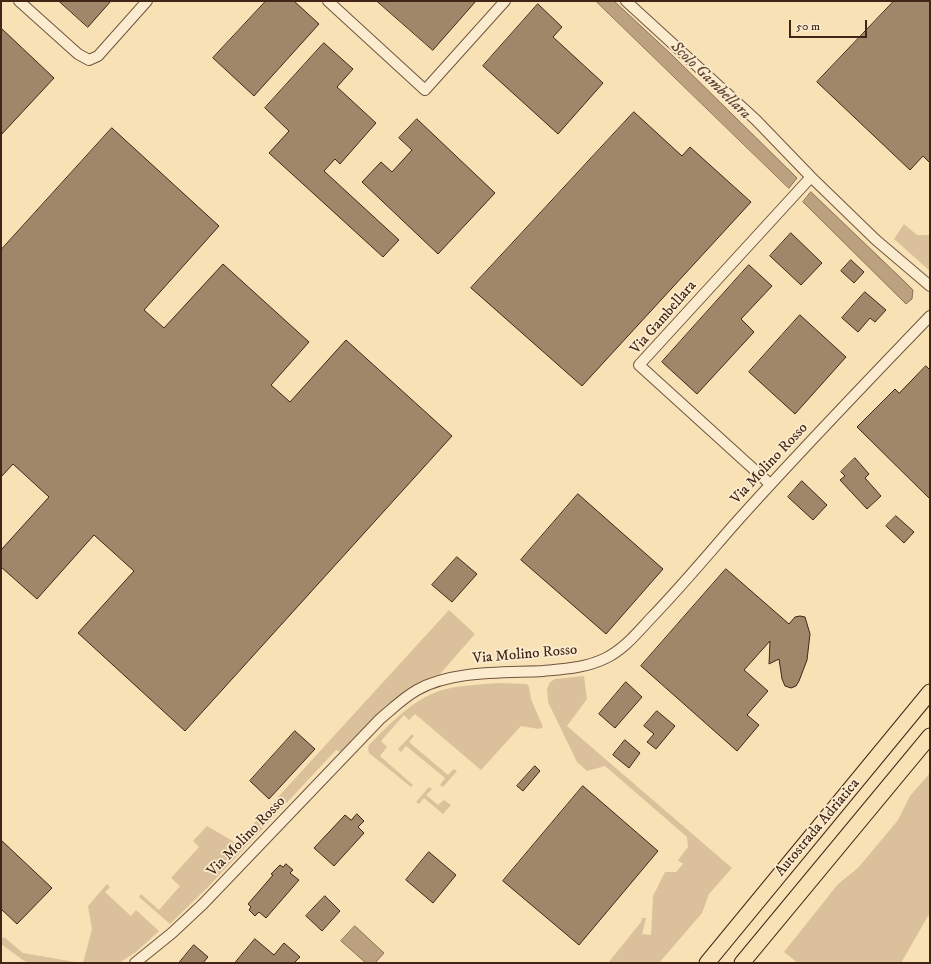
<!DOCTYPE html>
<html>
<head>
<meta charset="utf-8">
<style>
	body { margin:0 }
	#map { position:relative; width:931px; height:964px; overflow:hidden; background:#f9e1b6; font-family:"IM FELL DW Pica",serif }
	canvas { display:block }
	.frame { position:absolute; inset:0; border:2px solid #422516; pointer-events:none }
	.scale { position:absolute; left:789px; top:20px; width:78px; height:18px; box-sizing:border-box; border:2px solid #422516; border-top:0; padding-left:5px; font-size:12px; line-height:14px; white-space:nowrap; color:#422516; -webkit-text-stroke:3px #fbecd0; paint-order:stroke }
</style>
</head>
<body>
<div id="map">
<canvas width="931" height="964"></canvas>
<div class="frame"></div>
<div class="scale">50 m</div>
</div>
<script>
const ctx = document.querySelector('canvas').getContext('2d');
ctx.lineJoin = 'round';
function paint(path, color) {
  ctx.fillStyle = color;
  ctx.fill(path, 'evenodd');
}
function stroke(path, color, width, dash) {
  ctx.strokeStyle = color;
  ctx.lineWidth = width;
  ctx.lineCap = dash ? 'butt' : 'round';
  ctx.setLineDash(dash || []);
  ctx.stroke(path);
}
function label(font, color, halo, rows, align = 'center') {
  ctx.font = font + ' "IM FELL DW Pica",serif';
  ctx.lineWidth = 3.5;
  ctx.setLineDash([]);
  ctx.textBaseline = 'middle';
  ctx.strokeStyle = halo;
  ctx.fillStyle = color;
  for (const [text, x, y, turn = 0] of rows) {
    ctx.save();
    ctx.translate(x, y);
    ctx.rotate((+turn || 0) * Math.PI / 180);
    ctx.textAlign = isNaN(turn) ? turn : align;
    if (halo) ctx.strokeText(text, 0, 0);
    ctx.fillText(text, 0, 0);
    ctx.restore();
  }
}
paint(new Path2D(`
	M 904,224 L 917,235 L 930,235 L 930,271 L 894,239 Z
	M 449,610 L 475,634 L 440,674 L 416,684 L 385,706 L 340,752 L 336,750 L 208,887 L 170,924 L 139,897 L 141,894 L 159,910 L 180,886 L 171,878 L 199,847 L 193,841 L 207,826 L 236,843 Z
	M 584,676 L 587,699 L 567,726 L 732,868 L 709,894 L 702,913 L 659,963 L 608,963 L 641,922 L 642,918 L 646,918 L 642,934 L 651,935 L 653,896 L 665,872 L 676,872 L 683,864 L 678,860 L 688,847 L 687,837 L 605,766 L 587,771 L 577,762 L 548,702 L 547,689 L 550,682 L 555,679 Z
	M 497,683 L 527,684 L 529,687 L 531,699 L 543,727 L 539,729 L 521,726 L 481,770 L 415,714 L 409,720 L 404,715 L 381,741 L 387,747 L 380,756 L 413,785 L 411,787 L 369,753 L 368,749 L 369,745 C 389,725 409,703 436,692 C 455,685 477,685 497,683 Z
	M 412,734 L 414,736 L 409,742 L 448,775 L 454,769 L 457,771 L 443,787 L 440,785 L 445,778 L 406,746 L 401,752 L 398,749 Z
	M 930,773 L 930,914 L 928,916 L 901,963 L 798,963 L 784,952 L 838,884 L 858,868 L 898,820 L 910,796 Z
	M 429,787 L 432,789 L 426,795 L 438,805 L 444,800 L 451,805 L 443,814 L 424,798 L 419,804 L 416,802 Z
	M 107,884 L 110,887 L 105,892 L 131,916 L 136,910 L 159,931 L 136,952 L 119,963 L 83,963 L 92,929 L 88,906 Z
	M 4,937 L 23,953 L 81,963 L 32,963 L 24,961 L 1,944 L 1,939 Z`), '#dac19b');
const water = new Path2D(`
	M 596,1 L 614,1 L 672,55 L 797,178 L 789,188 Z
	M 811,192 L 905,282 L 913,290 L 912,299 L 906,304 L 803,202 Z
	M 355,926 L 384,953 L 375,963 L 366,963 L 341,941 Z`);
paint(water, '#bba180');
stroke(water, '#8b6f56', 1);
const building = new Path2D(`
	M 59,1 L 111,1 L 88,27 Z
	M 266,1 L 294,1 L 319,24 L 254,96 L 213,58 Z
	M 377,1 L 476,1 L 433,50 Z
	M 894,1 L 930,1 L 930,163 L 923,156 L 910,170 L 817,82 Z
	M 538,4 L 562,27 L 553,37 L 603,83 L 558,134 L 483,66 Z
	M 1,28 L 54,78 L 1,135 Z
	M 324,43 L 353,69 L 337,87 L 376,123 L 340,164 L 335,159 L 324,171 L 399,240 L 383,257 L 269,153 L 289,131 L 265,108 Z
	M 634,112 L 682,156 L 690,147 L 751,202 L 582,386 L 471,288 Z
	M 417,119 L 495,193 L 438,254 L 362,182 L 381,162 L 392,172 L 412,150 L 399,138 Z
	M 112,128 L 219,226 L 144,310 L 164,328 L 223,264 L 309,342 L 271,385 L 290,402 L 346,340 L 452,436 L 185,731 L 78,633 L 134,571 L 94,535 L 37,599 L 1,567 L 1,550 L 49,497 L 13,464 L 1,477 L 1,250 Z
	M 791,233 L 822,263 L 801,285 L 770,256 Z
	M 851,260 L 864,272 L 854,283 L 841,271 Z
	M 749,265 L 772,286 L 741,319 L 754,332 L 697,394 L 662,362 Z
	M 865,292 L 886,310 L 875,322 L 870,318 L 858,332 L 842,318 Z
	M 800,315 L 846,357 L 795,414 L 749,372 Z
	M 926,366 L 930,370 L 930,499 L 857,427 L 895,389 L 899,393 Z
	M 855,458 L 869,474 L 865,478 L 881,496 L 867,509 L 840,480 L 845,476 L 841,472 Z
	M 802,481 L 827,505 L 813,520 L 788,497 Z
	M 578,494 L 663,569 L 606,634 L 521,560 Z
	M 896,516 L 914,532 L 904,543 L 886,526 Z
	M 457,557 L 477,574 L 452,602 L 432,585 Z
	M 726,569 L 789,624 L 795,617 L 800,616 L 805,617 L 810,634 L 807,660 L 799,681 L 796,686 L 791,688 L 785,686 L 782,679 L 779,659 L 769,664 L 770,641 L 744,670 L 768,691 L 747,715 L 759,725 L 737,751 L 641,666 Z
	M 626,682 L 642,697 L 615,728 L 599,714 Z
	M 657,711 L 675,726 L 656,749 L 647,742 L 654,734 L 644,726 Z
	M 295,731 L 315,749 L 269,799 L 250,781 Z
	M 625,740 L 640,753 L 629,768 L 613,755 Z
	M 535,766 L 540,771 L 523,791 L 517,786 Z
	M 583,786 L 658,851 L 579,945 L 503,881 Z
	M 357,814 L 364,821 L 358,827 L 364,833 L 334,866 L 314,848 L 345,815 L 351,820 Z
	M 1,840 L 52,888 L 17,924 L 1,909 Z
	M 429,852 L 456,875 L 433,903 L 406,880 Z
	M 286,864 L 293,870 L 290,873 L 299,880 L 266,918 L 259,912 L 255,916 L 249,910 L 251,907 L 248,904 L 273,875 L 271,874 L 280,865 L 283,867 Z
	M 325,896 L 340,911 L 322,931 L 306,916 Z
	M 255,939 L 274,955 L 284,943 L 300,957 L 294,963 L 235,963 Z
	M 194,945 L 208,957 L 203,963 L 179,963 Z`);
paint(building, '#a18769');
stroke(building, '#422516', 1);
const minor = new Path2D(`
	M 19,1 L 78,54 L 89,60 L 98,56 L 147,1
	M 328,1 L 425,90 L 505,1
	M 626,1 L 756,120 L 811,177 L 876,240 L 930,286
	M 770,484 L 639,365 L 811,177
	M 135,963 L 172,933 L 203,904 L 380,719 C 392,709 403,698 417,690 C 452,670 504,673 543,671 C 564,669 586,668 606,658 C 624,649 637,633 651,618 C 679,589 705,558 732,527 C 796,455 863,386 930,316`);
const highway = new Path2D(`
	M 707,963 L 930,692
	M 742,963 L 930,736`);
stroke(minor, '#70543e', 12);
stroke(highway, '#422516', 17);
stroke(minor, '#fbecd0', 10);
stroke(highway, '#f9e1b6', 15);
label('15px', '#422516', '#fbecd0', [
	["Via Gambellara",664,318,-49],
	["Via Molino Rosso",770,464,-47],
	["Via Molino Rosso",525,655,-5],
	["Autostrada Adriatica",818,828,-50],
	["Via Molino Rosso",247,837,-46]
]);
label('italic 16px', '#664a36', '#fbecd0', [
	["Scolo Gambellara",710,81,44]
]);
</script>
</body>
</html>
